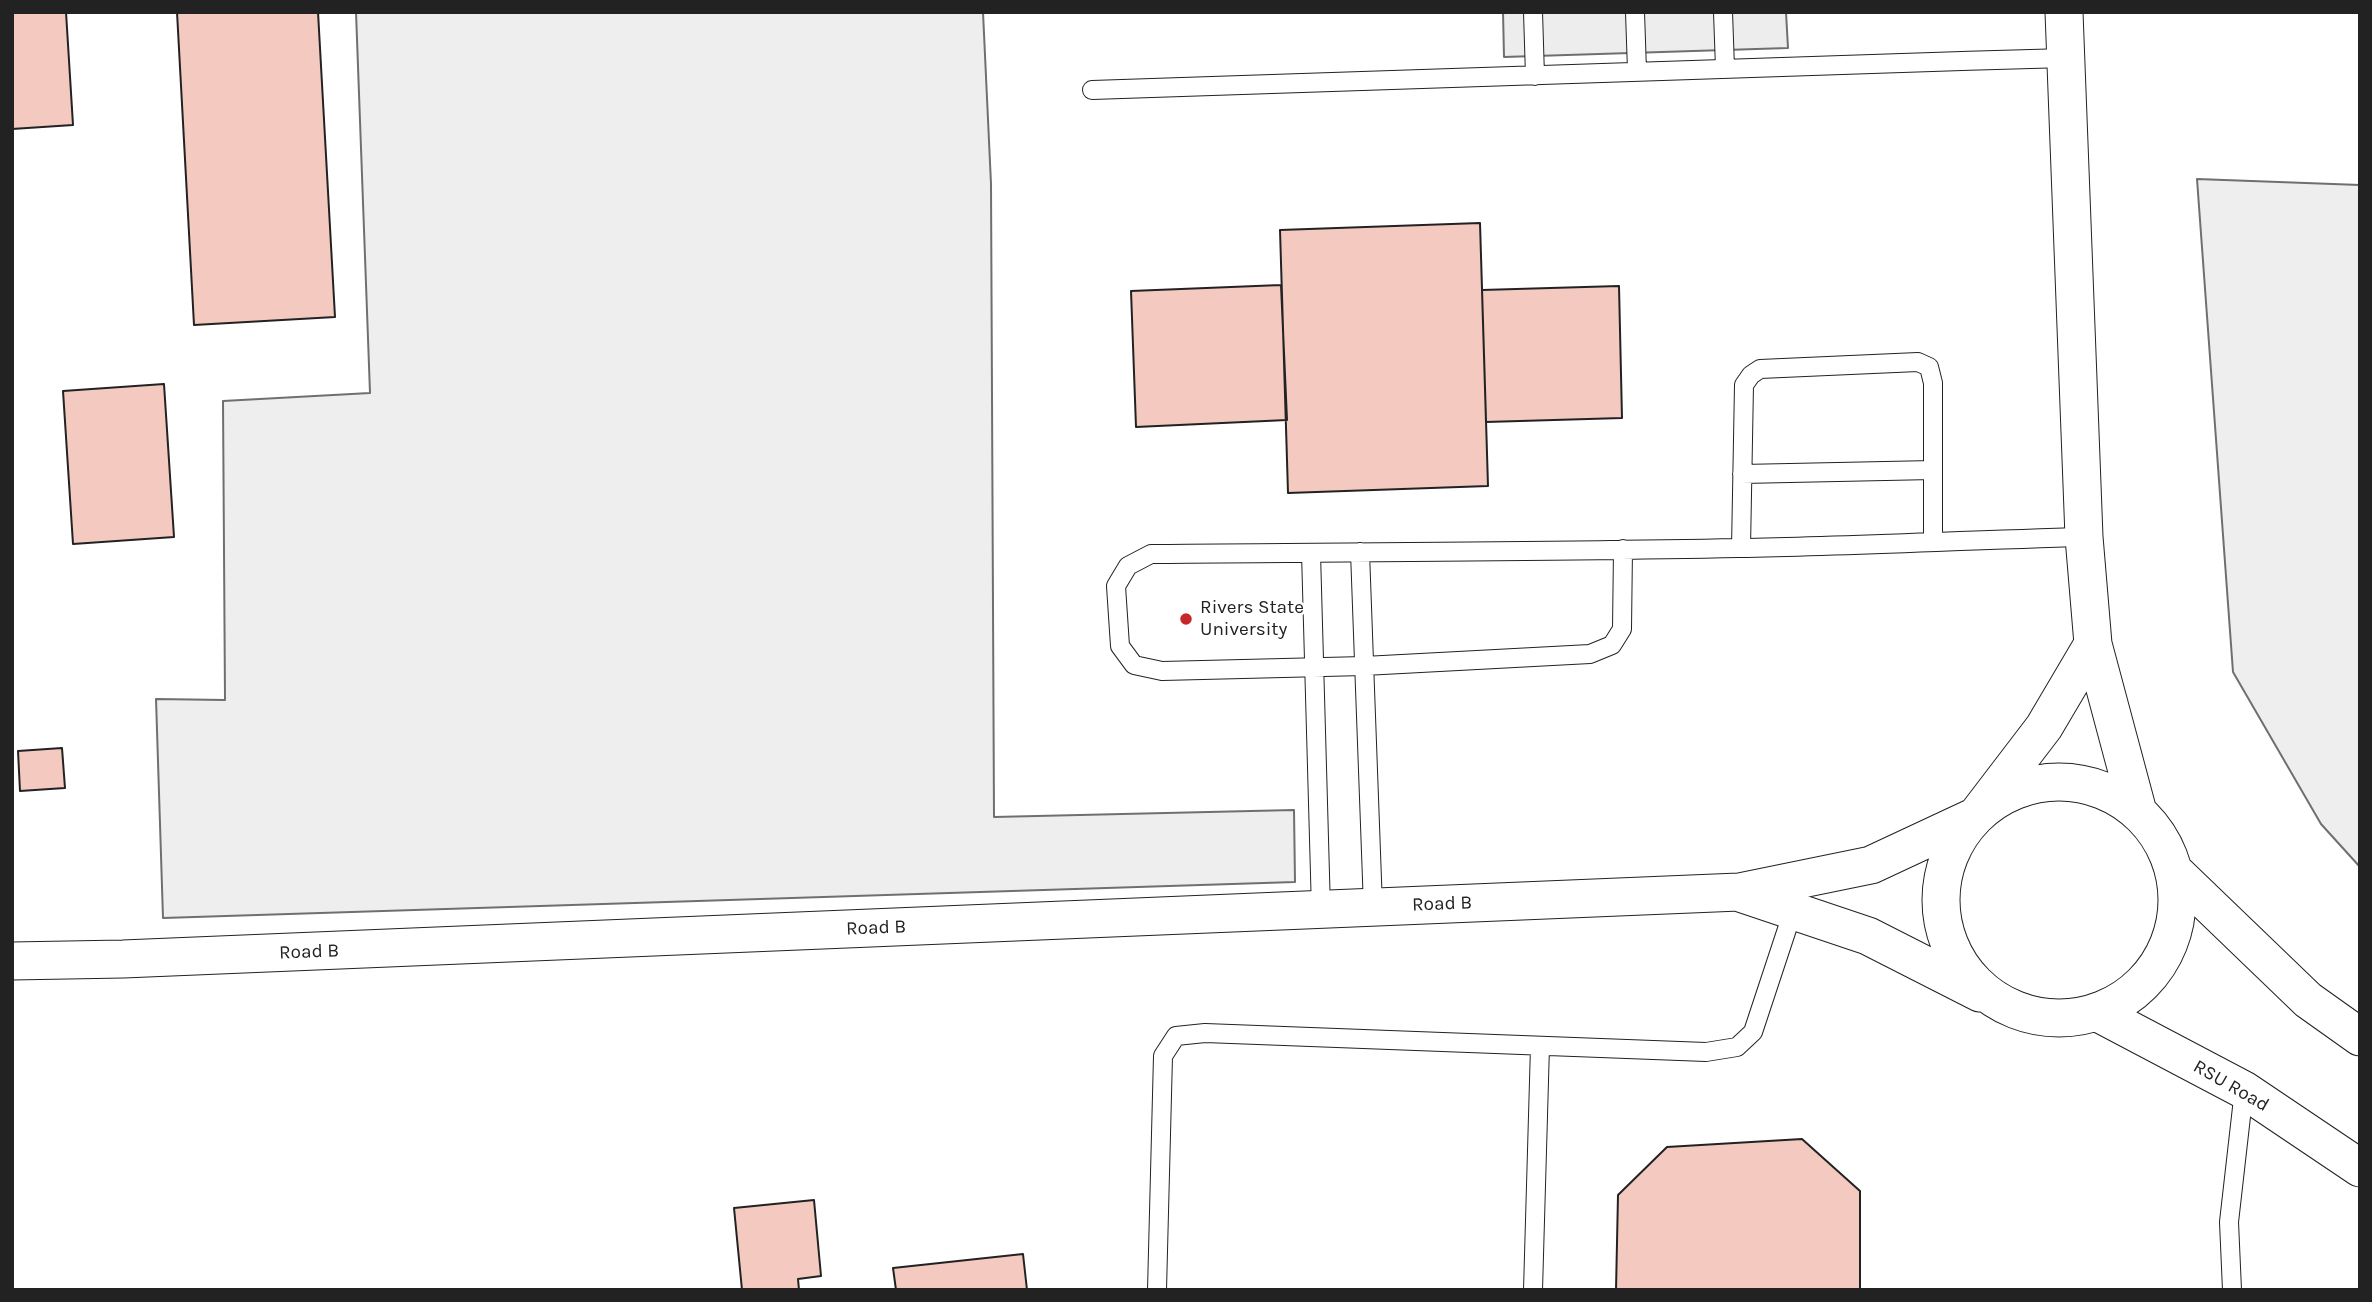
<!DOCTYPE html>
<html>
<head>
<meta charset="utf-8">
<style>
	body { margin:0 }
	#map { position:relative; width:2372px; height:1302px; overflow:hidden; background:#fff; font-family:Karla,sans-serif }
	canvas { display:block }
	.frame { position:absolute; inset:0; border:14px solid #222; pointer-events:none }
</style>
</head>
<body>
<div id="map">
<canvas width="2372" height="1302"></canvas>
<div class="frame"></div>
</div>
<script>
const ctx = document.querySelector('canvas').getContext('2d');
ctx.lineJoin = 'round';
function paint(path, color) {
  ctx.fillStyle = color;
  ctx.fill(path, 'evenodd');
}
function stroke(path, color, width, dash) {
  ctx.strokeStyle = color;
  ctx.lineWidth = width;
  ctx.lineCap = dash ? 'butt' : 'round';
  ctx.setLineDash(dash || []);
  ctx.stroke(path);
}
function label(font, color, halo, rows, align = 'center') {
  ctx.font = font + ' Karla,sans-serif';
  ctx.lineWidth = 5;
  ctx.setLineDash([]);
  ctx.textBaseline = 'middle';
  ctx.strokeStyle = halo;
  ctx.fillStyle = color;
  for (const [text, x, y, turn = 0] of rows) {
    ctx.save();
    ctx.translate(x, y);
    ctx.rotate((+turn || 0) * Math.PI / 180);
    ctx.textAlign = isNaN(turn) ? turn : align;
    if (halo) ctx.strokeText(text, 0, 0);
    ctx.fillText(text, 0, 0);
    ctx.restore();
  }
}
const green = new Path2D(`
	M 356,12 L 983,12 L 991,184 L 994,817 L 1294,810 L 1295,882 L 163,918 L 156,699 L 225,700 L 223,401 L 370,393 Z
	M 2197,179 L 2360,185 L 2360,867 L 2321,824 L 2233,672 Z`);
paint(green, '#eee');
stroke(green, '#6f6f6f', 2);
const parking = new Path2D(`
	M 1503,12 L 1786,12 L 1788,48 L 1504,57 Z`);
paint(parking, '#ededed');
stroke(parking, '#6f6f6f', 2);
const building = new Path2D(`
	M 12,12 L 66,12 L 73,125 L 12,129 Z
	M 177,12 L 318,12 L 335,317 L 194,325 Z
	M 1480,223 L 1488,486 L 1288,493 L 1280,230 Z
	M 1281,285 L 1287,420 L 1136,427 L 1131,291 Z
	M 1619,286 L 1622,418 L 1486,422 L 1482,290 Z
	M 164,384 L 174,537 L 73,544 L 63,391 Z
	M 62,748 L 65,788 L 20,791 L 18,751 Z
	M 1802,1139 L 1860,1191 L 1860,1290 L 1616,1290 L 1618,1195 L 1667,1147 Z
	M 814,1200 L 821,1276 L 798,1279 L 799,1290 L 742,1290 L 734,1208 Z
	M 1023,1254 L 1027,1290 L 896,1290 L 893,1268 Z`);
paint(building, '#f3c9c0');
stroke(building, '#222', 2);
const lane = new Path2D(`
	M 1533,12 L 1535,76
	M 1635,12 L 1637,71
	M 1723,12 L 1725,68
	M 1092,90 C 1416,80 1741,67 2066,58
	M 1742,474 L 1933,470
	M 1741,548 L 1744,385 L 1751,375 L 1760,369 L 1918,362 L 1929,367 L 1933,383 L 1933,541
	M 1623,549 L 1622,629 L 1612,645 L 1590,654 L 1364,666 L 1162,671 L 1134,665 L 1120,646 L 1116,586 L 1128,566 L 1151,554 C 1347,552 1543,552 1739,548 C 1854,546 1969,540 2084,537
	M 1360,552 L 1373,907
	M 1311,553 L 1321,910
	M 1157,1290 L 1163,1056 L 1176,1036 L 1205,1033 L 1706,1052 L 1737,1047 L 1753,1032 L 1793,911
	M 1533,1290 L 1540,1046
	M 2232,1290 L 2229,1222 L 2244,1090`);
const street = new Path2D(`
	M 2064,12 L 2084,537 L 2093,644 L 2138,812
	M1941 900a118 118 0 1 1 236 0a118 118 0 1 1-236 0Z
	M 2175,872 L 2308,1000 L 2360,1037
	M 1740,893 L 1868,936 L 1980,993
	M 12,961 L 123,959 L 1739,892 L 1871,865 L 1976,816 L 2044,727 L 2093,644
	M 2098,1013 L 2244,1090 L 2360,1168`);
stroke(lane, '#222', 20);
stroke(street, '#222', 39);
stroke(lane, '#fff', 18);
stroke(street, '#fff', 37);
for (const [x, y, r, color] of [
	[1186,619,7,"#c62828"]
]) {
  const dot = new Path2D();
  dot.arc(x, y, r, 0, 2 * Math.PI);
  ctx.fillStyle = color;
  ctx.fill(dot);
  stroke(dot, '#fff', 2.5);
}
label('19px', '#222', '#fff', [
	["Rivers State",1200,608],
	["University",1200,630]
], 'left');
label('19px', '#222', '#fff', [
	["Road B",1442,904,-2],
	["Road B",876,928,-2],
	["Road B",309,952,-2],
	["RSU Road",2231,1086,30]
]);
</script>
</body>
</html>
